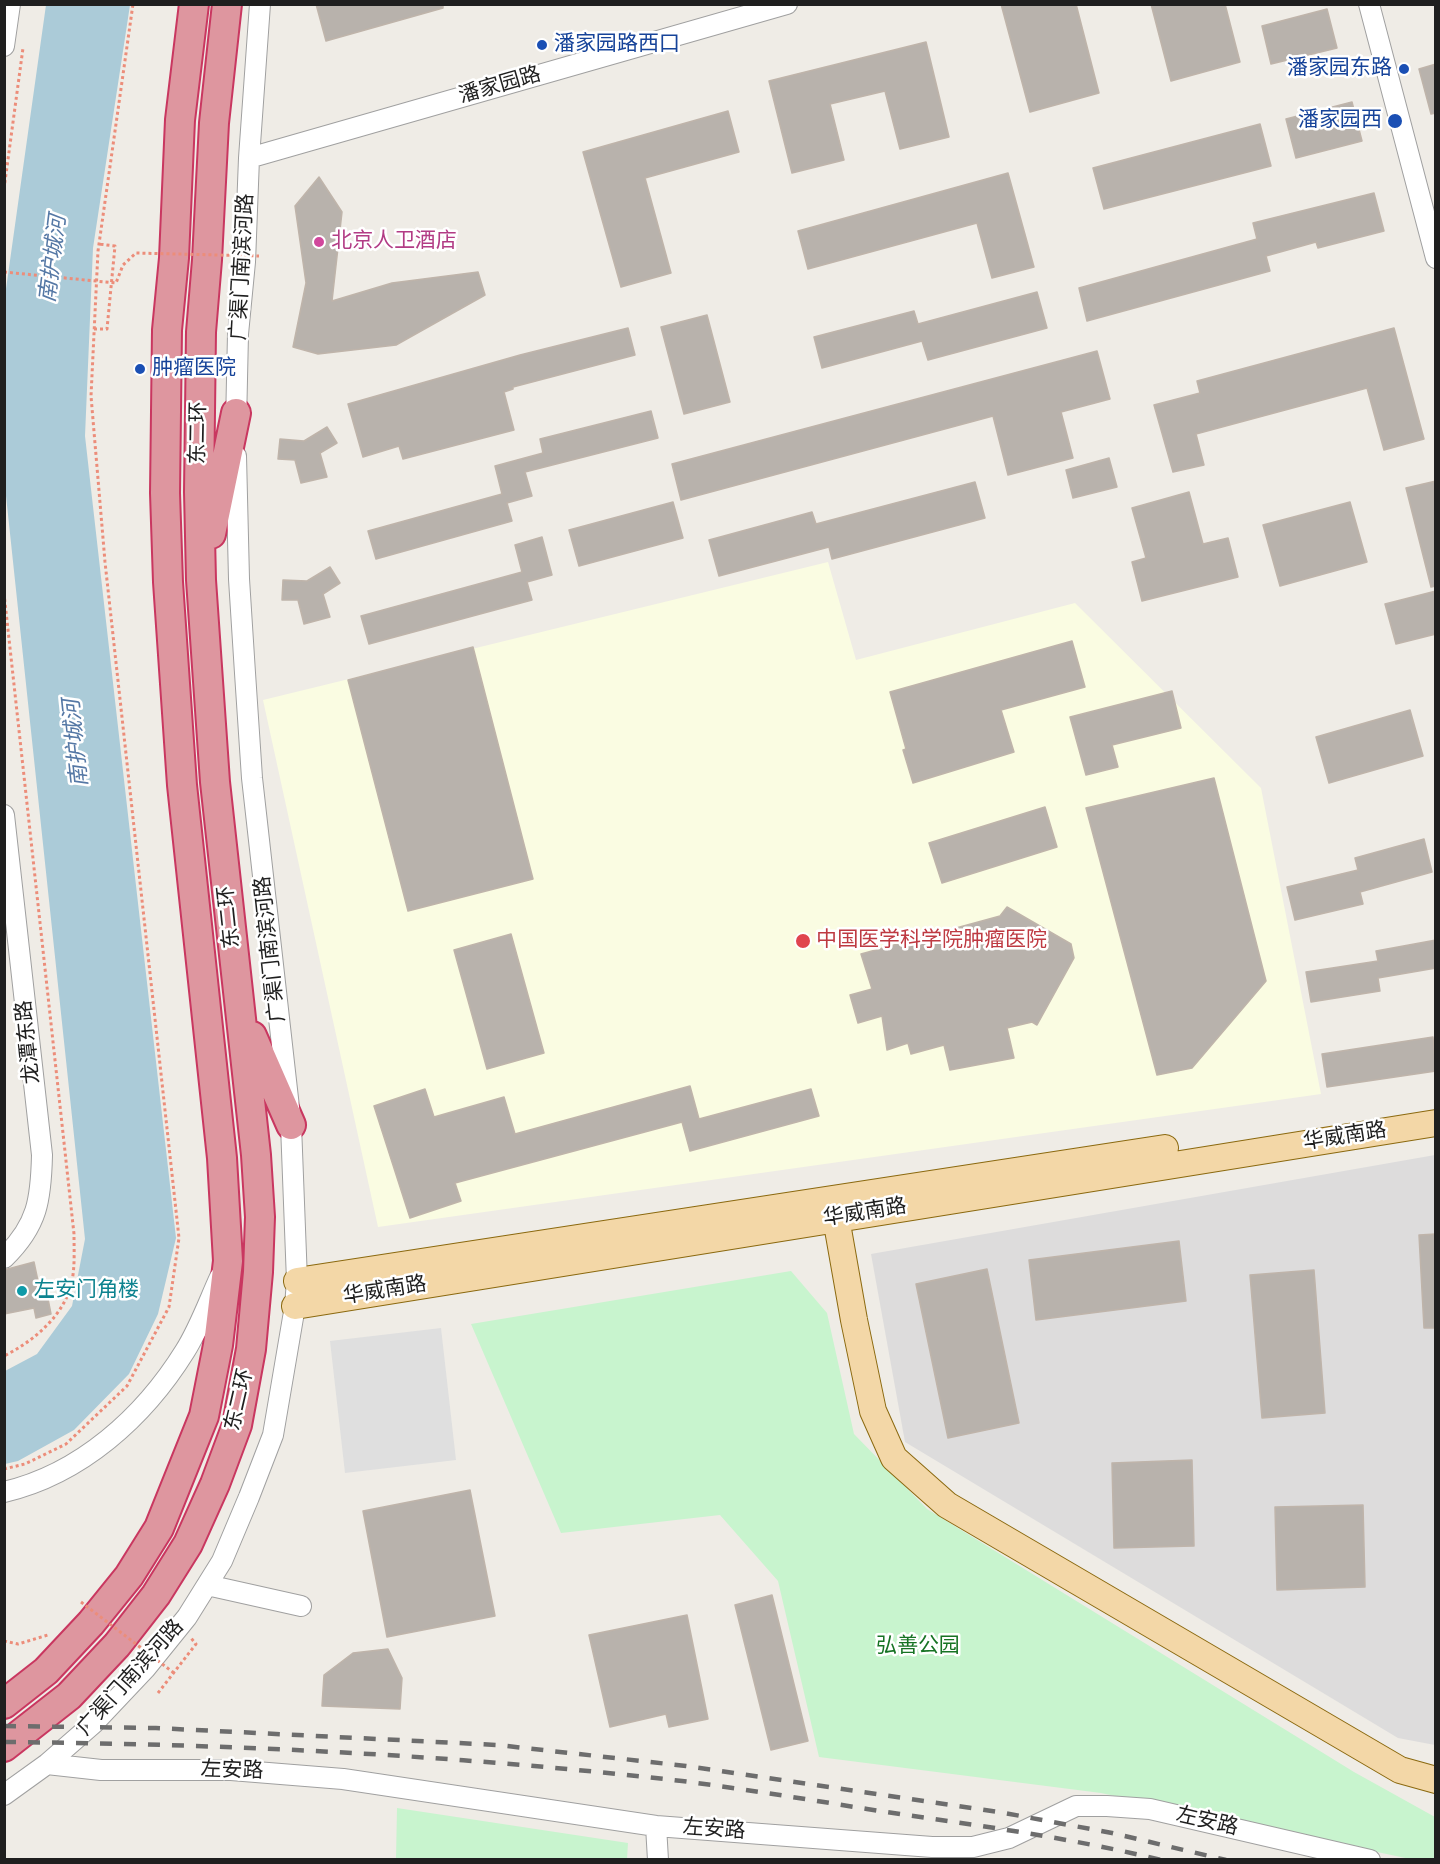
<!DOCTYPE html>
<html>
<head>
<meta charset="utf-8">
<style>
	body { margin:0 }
	#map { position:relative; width:1440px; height:1864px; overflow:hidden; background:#efece6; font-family:Roboto,sans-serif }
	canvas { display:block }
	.frame { position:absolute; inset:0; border:6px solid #1f1f1f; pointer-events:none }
</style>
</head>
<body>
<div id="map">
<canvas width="1440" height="1864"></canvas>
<div class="frame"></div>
</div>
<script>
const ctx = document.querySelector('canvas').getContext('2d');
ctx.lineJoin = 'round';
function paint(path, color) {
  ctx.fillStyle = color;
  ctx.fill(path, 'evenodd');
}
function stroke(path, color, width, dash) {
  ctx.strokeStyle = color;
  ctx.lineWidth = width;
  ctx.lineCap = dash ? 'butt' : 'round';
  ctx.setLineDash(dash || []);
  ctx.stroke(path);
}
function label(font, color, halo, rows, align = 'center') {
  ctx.font = font + ' Roboto,"Noto Sans SC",sans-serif';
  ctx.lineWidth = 5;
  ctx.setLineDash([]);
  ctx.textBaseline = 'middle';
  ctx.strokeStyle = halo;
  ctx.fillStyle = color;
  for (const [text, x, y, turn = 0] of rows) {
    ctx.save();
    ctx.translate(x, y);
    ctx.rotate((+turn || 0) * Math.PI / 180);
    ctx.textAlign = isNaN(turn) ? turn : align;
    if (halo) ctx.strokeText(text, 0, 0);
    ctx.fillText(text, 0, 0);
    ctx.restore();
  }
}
paint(new Path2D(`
	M 1435,1155 L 1435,1745 L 1398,1738 L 905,1442 L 871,1254 Z`), '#dddcdc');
paint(new Path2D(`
	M 828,562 L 856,660 L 1075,603 L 1261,788 L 1321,1094 L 378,1227 L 263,700 Z`), '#fafce2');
paint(new Path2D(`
	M 791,1271 L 827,1313 L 854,1434 L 927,1509 L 1354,1772 L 1435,1817 L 1435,1859 L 1410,1859 L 1101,1793 L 819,1757 L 778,1581 L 720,1515 L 561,1533 L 471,1324 Z
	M 397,1808 L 628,1843 L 627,1859 L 383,1859 L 396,1858 Z`), '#c8f4ce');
paint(new Path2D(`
	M 441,1328 L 456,1460 L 345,1473 L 330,1341 Z`), '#dfdfdf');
paint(new Path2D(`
	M 46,5 L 130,5 L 93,248 L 85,436 L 176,1238 L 158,1314 L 129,1374 L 74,1430 L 18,1461 L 5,1464 L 5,1371 L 37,1354 L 72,1306 L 85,1239 L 4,477 L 5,296 Z`), '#abcbd8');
const building = new Path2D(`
	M 316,4 L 443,4 L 443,8 L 326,41 Z
	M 1001,4 L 1076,4 L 1099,93 L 1030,112 Z
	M 1151,4 L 1225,4 L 1240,62 L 1171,81 Z
	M 1327,9 L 1337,48 L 1271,64 L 1262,26 Z
	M 926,42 L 949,137 L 900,149 L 885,91 L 830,104 L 844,160 L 792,173 L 769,81 Z
	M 1436,64 L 1436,113 L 1431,114 L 1419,69 Z
	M 1352,102 L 1362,141 L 1296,158 L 1286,119 Z
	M 728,111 L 739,152 L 645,178 L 671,273 L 621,287 L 583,152 Z
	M 1260,124 L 1271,166 L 1104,209 L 1093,168 Z
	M 1008,173 L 1034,267 L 992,278 L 977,223 L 808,269 L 798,231 Z
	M 319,177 L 342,212 L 332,301 L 392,283 L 478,272 L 485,295 L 396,345 L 318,354 L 293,347 L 306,283 L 295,206 Z
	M 1374,193 L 1384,231 L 1318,248 L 1316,242 L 1266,256 L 1270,271 L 1087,321 L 1079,288 L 1257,239 L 1253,223 Z
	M 1037,292 L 1047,328 L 928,360 L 922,341 L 822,368 L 814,337 L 914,311 L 918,324 Z
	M 707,315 L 730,402 L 684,414 L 661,327 Z
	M 628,328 L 635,355 L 513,387 L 513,389 L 504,392 L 514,430 L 403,459 L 399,446 L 363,457 L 348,404 L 520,355 Z
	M 1394,328 L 1424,439 L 1384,450 L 1367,388 L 1196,434 L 1204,465 L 1173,472 L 1154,405 L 1200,393 L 1197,381 Z
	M 1097,351 L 1110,399 L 1061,412 L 1073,458 L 1008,475 L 993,416 L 681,500 L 672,464 Z
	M 651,411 L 658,438 L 525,472 L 532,496 L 507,503 L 512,521 L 376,559 L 368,531 L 502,494 L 495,466 L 543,453 L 540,439 Z
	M 327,427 L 337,443 L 320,453 L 327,477 L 301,483 L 295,460 L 278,459 L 280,439 L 304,441 Z
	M 1109,458 L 1117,487 L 1073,498 L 1066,470 Z
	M 1436,481 L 1436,586 L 1431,587 L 1406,488 Z
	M 975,482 L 985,518 L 832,559 L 829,547 L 719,576 L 709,540 L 812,512 L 816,524 Z
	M 1189,492 L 1203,544 L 1228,538 L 1238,577 L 1142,601 L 1132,562 L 1146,558 L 1132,508 Z
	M 673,502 L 683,538 L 579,566 L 569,530 Z
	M 1350,502 L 1367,562 L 1280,586 L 1263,525 Z
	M 542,537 L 552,575 L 527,582 L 532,600 L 369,644 L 361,616 L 522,572 L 515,545 Z
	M 330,567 L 340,583 L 323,594 L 330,617 L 304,624 L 298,600 L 282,600 L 283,580 L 307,581 Z
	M 1436,591 L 1436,634 L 1396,644 L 1385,604 Z
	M 1072,641 L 1085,687 L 1001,710 L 1014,752 L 913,783 L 903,750 L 906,749 L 890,692 Z
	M 473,647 L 533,879 L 408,911 L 348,680 Z
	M 1172,691 L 1181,728 L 1112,745 L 1118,767 L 1086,775 L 1070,717 Z
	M 1410,710 L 1423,756 L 1329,783 L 1316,737 Z
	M 1214,778 L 1266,981 L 1192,1068 L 1157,1075 L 1086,808 Z
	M 1045,807 L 1057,847 L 942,883 L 929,843 Z
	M 1424,839 L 1432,872 L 1360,892 L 1363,904 L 1295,920 L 1287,887 L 1358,870 L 1355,858 Z
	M 1007,907 L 1071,944 L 1074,958 L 1037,1025 L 1032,1022 L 1007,1028 L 1014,1058 L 950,1070 L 944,1045 L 911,1054 L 908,1043 L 887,1050 L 882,1016 L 858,1023 L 850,995 L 872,989 L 861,954 L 1000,916 Z
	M 511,934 L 544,1053 L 487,1069 L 454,950 Z
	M 1436,940 L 1436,968 L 1378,978 L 1380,991 L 1311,1002 L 1306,972 L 1378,961 L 1376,951 Z
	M 1433,1037 L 1436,1071 L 1327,1087 L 1322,1054 Z
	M 690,1086 L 699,1119 L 811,1089 L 819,1116 L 690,1151 L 682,1122 L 455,1183 L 461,1201 L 410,1218 L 374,1106 L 425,1089 L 434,1117 L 504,1097 L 515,1134 Z
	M 1436,1234 L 1436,1328 L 1424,1328 L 1419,1235 Z
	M 1179,1241 L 1186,1301 L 1036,1320 L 1029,1260 Z
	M 34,1262 L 42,1300 L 48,1299 L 51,1314 L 36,1318 L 34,1308 L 4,1314 L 4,1270 Z
	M 987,1269 L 1019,1423 L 948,1438 L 916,1284 Z
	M 1314,1270 L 1325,1413 L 1262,1418 L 1250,1275 Z
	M 1192,1460 L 1194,1546 L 1114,1548 L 1112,1463 Z
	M 470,1490 L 495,1616 L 387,1637 L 363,1511 Z
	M 1363,1505 L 1365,1587 L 1277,1590 L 1275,1507 Z
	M 772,1595 L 808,1741 L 771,1750 L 735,1605 Z
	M 687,1615 L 708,1719 L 669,1727 L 666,1714 L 610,1727 L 589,1635 Z
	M 388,1649 L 402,1678 L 400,1709 L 322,1706 L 324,1675 L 353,1653 Z`);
paint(building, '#b8b2ac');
stroke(building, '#bfb4aa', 1.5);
const minor = new Path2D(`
	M 1369,4 L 1436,258
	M 4,46 L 10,4
	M 249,158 L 787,4
	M 236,424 L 238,334 L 245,262 L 249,158 L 260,4
	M 4,815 L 42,1155 C 41,1199 38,1225 4,1258
	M 4,1492 C 81,1474 144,1417 185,1351 C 199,1329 209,1301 220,1277
	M 207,1585 L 301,1606
	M 47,1764 L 101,1770 L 231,1770 L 343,1779 L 656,1826 L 932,1847 L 973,1847 L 1009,1838 L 1076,1806 L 1107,1806 L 1150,1809 L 1370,1860
	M 4,1795 L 47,1764 L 94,1723 L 145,1669 L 187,1617 L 222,1561 L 249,1497 L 273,1435 L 295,1306 L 297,1281 L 291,1125 L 252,778 L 245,673 L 239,579 L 236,456
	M 656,1826 L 658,1860`);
const major = new Path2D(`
	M 836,1218 L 854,1320 L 873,1411 L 894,1458 L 947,1505 L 1400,1770 L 1436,1780
	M 297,1281 L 1165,1148
	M 295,1306 L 1436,1123`);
const highway = new Path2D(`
	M 211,534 L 236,413
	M 252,1036 L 291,1125
	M 4,1704 L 46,1671 L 91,1623 L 129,1576 L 159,1528 L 204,1416 L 218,1345 L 228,1261 L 222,1158 L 182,785 L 168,582 L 165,493 L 167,330 L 174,258 L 180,120 L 194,4
	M 4,1747 L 69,1696 L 117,1645 L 156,1595 L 188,1544 L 215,1484 L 237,1425 L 251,1349 L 258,1272 L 260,1217 L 256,1155 L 215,782 L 201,580 L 199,492 L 201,332 L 207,260 L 214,123 L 227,4`);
stroke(minor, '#a0a0a0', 22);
stroke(major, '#8b690f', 28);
stroke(highway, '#c93760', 32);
stroke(new Path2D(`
	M 4,189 L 23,48
	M 94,329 L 107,329 L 115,246 L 99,244
	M 4,593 L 74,1234 C 74,1249 75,1266 72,1281 C 65,1315 34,1341 4,1356
	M 4,1469 L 25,1464 L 66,1444 L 127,1386 L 169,1307 L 179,1238 L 105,562 L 91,396 L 98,251 L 133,4
	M 4,1641 L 18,1644 L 48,1635
	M 158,1693 L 196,1644 L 191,1638`), '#ec8d7a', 3, [3, 3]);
stroke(minor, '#fff', 20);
stroke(major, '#f3d7a7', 26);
stroke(highway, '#de969f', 28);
stroke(new Path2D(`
	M 4,1726 L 156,1728 L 498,1745 L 686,1766 L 999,1812 L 1112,1833 L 1226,1860
	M 4,1742 C 231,1744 457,1755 682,1781 C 744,1789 805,1799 867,1809 C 965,1824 1064,1836 1161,1860`), '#6d6d6d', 4.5, [12, 12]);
stroke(new Path2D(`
	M 4,272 L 116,283 L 123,265 L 136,253 L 259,256
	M 81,1602 L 174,1673`), '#ec8d7a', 3, [3, 3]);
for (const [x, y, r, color] of [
	[542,45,6,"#1a4fb4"],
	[1404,69,6,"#1a4fb4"],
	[1395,121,8,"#1a4fb4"],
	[319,242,6,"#d1479c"],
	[140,369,6,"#1a4fb4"],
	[803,941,8,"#e0444e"],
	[22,1291,6,"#0f9aa8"]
]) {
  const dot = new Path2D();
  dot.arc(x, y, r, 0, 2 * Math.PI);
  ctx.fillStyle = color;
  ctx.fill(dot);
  stroke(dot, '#fff', 2);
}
label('21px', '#164399', '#fff', [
	["潘家园路西口",554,45],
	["潘家园东路",1392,69,"right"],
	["潘家园西",1382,121,"right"],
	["肿瘤医院",152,369]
], 'left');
label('21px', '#1f1f1f', '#fff', [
	["潘家园路",500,86,-16],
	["广渠门南滨河路",243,267,-87],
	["东二环",199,433,-89],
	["东二环",230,917,-96],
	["广渠门南滨河路",271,949,-96],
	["龙潭东路",29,1042,-96],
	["华威南路",1345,1137,-9],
	["华威南路",865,1213,-9],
	["华威南路",385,1291,-9],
	["东二环",240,1400,-77],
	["广渠门南滨河路",131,1678,-48],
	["左安路",232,1771,2],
	["左安路",1207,1822,13],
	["左安路",714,1830,4]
]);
label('21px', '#b23c85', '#fff', [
	["北京人卫酒店",331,242]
], 'left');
label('21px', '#be3a42', '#fff', [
	["中国医学科学院肿瘤医院",816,941]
], 'left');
label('21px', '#0d838f', '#fff', [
	["左安门角楼",34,1291]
], 'left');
label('21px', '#177324', '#fff', [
	["弘善公园",918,1647]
]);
label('italic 22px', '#5578a5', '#fff', [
	["南护城河",54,259,-83],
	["南护城河",77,743,-96]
]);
</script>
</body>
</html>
